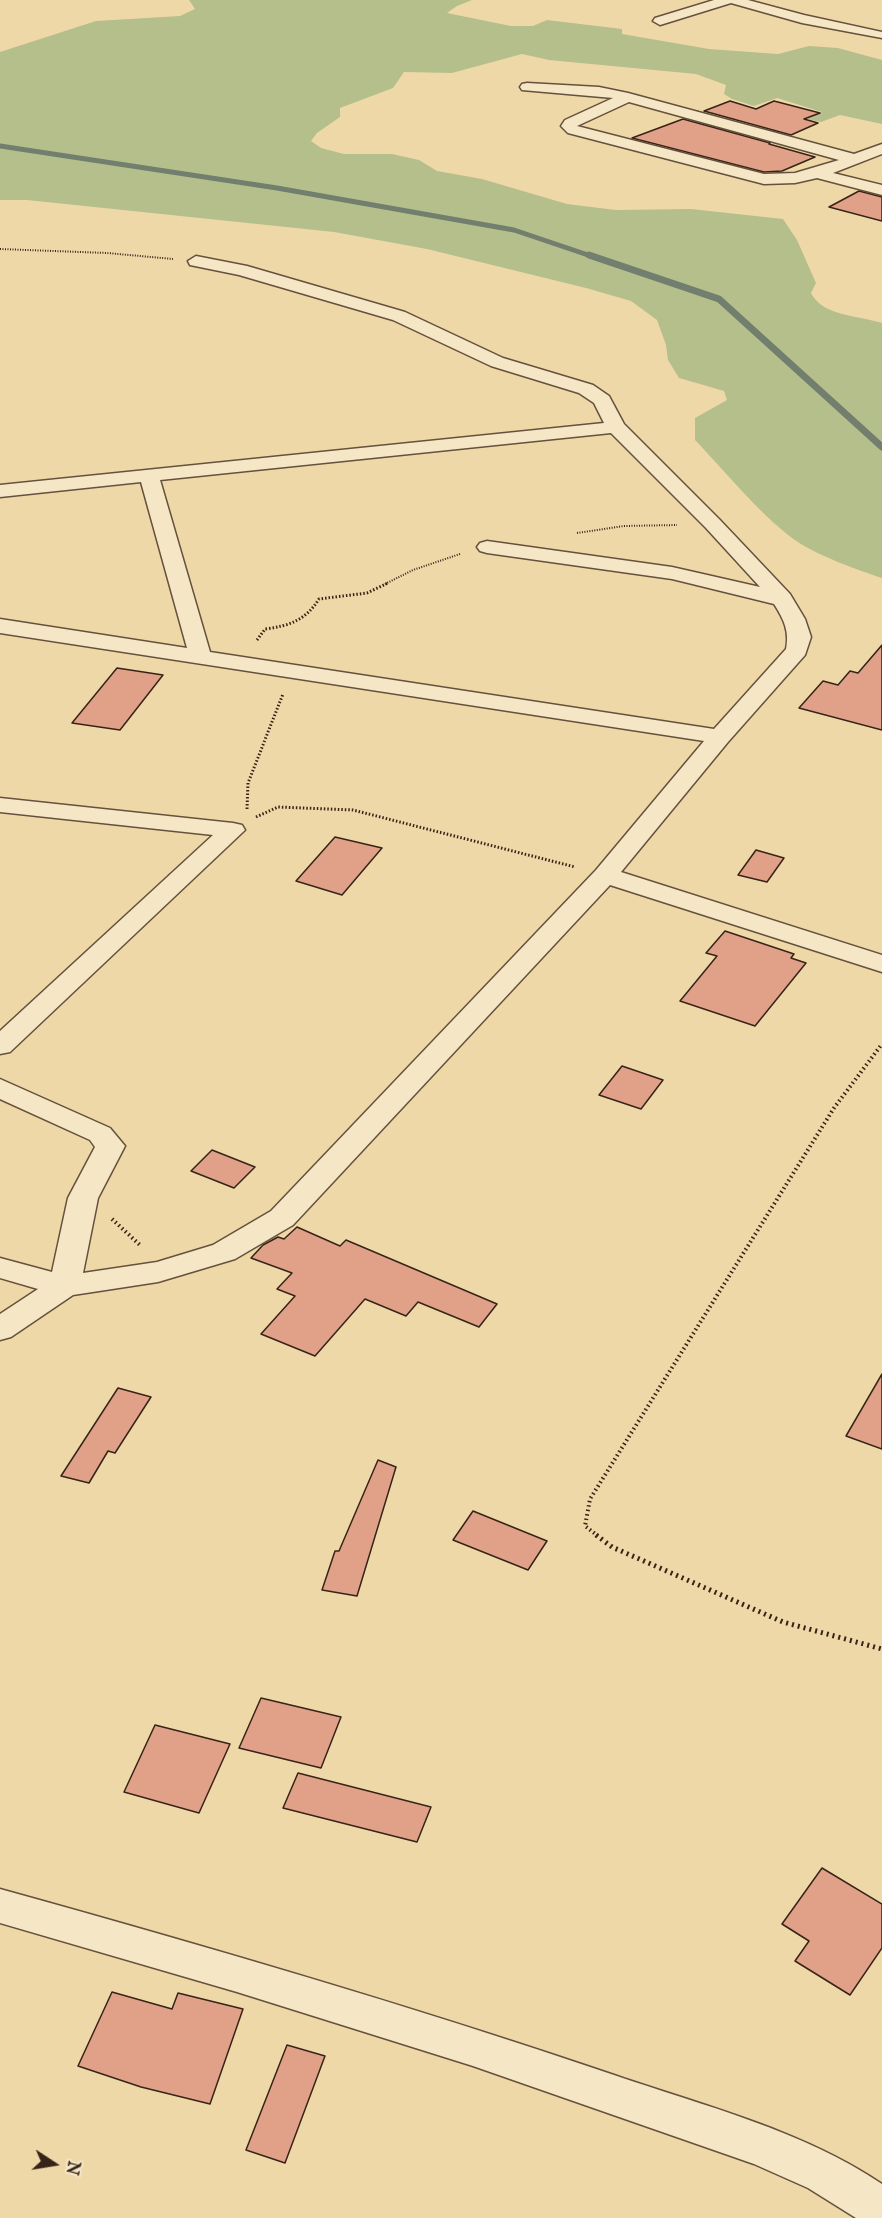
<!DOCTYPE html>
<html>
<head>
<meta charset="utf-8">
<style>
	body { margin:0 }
	#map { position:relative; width:882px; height:2218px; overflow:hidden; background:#efd8a8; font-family:"IM FELL English",serif }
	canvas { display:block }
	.north { position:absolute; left:24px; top:2134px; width:60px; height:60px; -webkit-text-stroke:4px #f5e6c6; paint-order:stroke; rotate:102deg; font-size:16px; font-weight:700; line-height:24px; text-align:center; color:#372418 }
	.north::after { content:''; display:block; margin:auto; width:21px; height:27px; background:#372418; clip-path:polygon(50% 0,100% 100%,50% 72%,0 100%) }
</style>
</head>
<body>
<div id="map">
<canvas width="882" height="2218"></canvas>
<div class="north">N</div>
</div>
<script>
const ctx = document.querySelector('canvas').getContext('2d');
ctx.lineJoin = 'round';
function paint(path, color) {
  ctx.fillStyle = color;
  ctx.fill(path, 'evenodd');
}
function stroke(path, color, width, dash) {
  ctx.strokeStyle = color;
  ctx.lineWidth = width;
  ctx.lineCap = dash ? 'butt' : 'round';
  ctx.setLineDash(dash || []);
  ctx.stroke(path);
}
paint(new Path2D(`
	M 189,0 L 472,0 L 457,6 L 447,13 L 511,26 L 533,26 L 547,20 L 622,29 L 622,34 L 709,49 L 778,54 L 809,46 L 838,48 L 882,60 L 882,124 L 840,115 L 821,122 L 807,119 L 822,112 L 777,98 L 754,106 L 732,99 L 724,94 L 726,85 L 696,74 L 549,60 L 522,54 L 452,73 L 404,72 L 393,88 L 340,108 L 340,117 L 317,133 L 311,141 L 321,148 L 344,154 L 392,154 L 419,160 L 437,171 L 482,179 L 567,204 L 616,210 L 691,209 L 783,219 L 797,240 L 816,283 L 811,293 C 822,316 860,316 882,323 L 882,578 C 858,570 822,557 801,544 C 765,521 725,471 695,440 L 695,418 L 727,400 L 724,391 L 679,378 L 668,360 L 666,345 L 657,320 L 631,301 L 586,288 L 427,249 L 334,232 L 27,200 L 0,200 L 0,52 L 96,21 L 180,16 L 195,9 Z`), '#b5bf8b');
stroke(new Path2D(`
	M 0,146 L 277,188 L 514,230 L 594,257`), '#727e6e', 5);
stroke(new Path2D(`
	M 589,255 L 719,299 L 882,447`), '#727e6e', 7);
const building = new Path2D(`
	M 730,101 L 756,109 L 774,101 L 820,113 L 804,119 L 818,123 L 791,135 L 704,111 Z
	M 683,119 L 770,143 L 769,144 L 815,157 L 782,171 L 764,172 L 632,138 Z
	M 859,191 L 882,197 L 882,221 L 829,207 Z
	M 882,645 L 882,730 L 799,708 L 823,681 L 838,685 L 850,671 L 858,673 Z
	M 117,668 L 163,675 L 120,730 L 72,723 Z
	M 335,837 L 382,848 L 342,895 L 296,881 Z
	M 756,850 L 784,858 L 767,882 L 738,875 Z
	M 725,931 L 794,954 L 791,958 L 806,963 L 755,1026 L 680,1001 L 717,956 L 706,953 Z
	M 622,1066 L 663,1080 L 641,1109 L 599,1095 Z
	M 212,1150 L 255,1167 L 234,1188 L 191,1171 Z
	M 297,1227 L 340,1246 L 346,1240 L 497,1304 L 479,1327 L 418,1302 L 406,1316 L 365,1299 L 315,1356 L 261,1334 L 295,1296 L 277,1289 L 292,1273 L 251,1258 L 263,1245 L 278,1237 L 284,1239 Z
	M 882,1374 L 882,1449 L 846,1436 Z
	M 118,1388 L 151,1397 L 115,1453 L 108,1451 L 89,1483 L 61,1476 Z
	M 378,1460 L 396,1467 L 357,1596 L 322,1590 L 335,1551 L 339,1551 Z
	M 473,1511 L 547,1541 L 528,1570 L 453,1540 Z
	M 261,1698 L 341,1717 L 321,1768 L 239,1748 Z
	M 155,1725 L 230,1744 L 199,1813 L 124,1792 Z
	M 298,1773 L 431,1807 L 417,1842 L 283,1808 Z
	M 822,1868 L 882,1904 L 882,1948 L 850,1995 L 795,1961 L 809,1941 L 782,1924 Z
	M 112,1992 L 172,2009 L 178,1993 L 243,2009 L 210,2104 L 141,2087 L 78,2066 Z
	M 287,2045 L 325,2056 L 285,2163 L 246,2150 Z`);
paint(building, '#e0a188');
stroke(building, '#372418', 1.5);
const minor = new Path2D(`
	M 714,0 L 748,0 L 804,15 L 882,32 L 882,38 L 802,23 L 731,3 L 660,25 L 653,21 L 655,18 Z
	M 527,83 L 599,87 L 628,93 L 854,154 L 882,144 L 882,154 L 833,173 L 882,185 L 882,195 L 817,178 L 795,183 L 764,184 L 568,133 L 561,126 L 565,120 L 613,98 L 522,90 L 520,87 L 522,84 ZM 629,102 L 839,160 L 795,173 L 764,174 L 577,126 Z
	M 196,256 L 247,266 L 405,312 L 503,358 L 593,385 L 609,396 L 624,424 L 720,520 L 790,594 L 805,619 L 811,637 L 805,655 L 728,742 L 621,872 L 882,955 L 882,972 L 610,885 L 293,1225 L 235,1259 L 158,1282 L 73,1295 L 11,1337 L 0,1340 L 0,1314 L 38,1289 L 0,1278 L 0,1258 L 52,1272 L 68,1198 L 95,1147 L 90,1140 L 0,1099 L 0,1079 L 110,1128 L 125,1146 L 98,1198 L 83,1273 L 157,1262 L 213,1245 L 271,1211 L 596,870 L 704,741 L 0,633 L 0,619 L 187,648 L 141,482 L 0,497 L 0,485 L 604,423 L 594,403 L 579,393 L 491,366 L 393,320 L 239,275 L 190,265 L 188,261 ZM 611,433 L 706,528 L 760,587 L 672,567 L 487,541 L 480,543 L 477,547 L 480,551 L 487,553 L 672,579 L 774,604 C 783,618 790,631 786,649 L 714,729 L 210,652 L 160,480 Z
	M 0,798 L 233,823 L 242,825 L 245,830 L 10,1052 L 0,1054 L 0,1031 L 213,835 L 0,812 Z
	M 0,1889 C 206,1946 411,2006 614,2075 C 704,2106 802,2130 882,2184 L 882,2218 L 856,2218 L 808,2188 L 754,2164 L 473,2066 L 237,1992 L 0,1923 Z`);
stroke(minor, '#65513c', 3);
stroke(new Path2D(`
	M 0,249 L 107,253 L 173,259
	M 577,533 L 624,526 L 677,525
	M 385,584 L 413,570 L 460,554`), '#372418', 2, [1, 1.5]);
stroke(new Path2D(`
	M 257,640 L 265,629 C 289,626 306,620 319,599 L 367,593 L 388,583
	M 247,809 L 248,783 L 283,694
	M 256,817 L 278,807 L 353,810 L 575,867`), '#372418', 3, [1.5, 2]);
stroke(new Path2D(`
	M 112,1219 L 141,1246
	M 598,1536 L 585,1526 L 590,1499 L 834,1108 L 882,1044`), '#372418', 4, [1.5, 3]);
stroke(new Path2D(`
	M 596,1535 L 612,1547 L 783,1622 L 882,1649`), '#372418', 5, [2, 4]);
paint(minor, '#f5e6c6');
</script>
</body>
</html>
